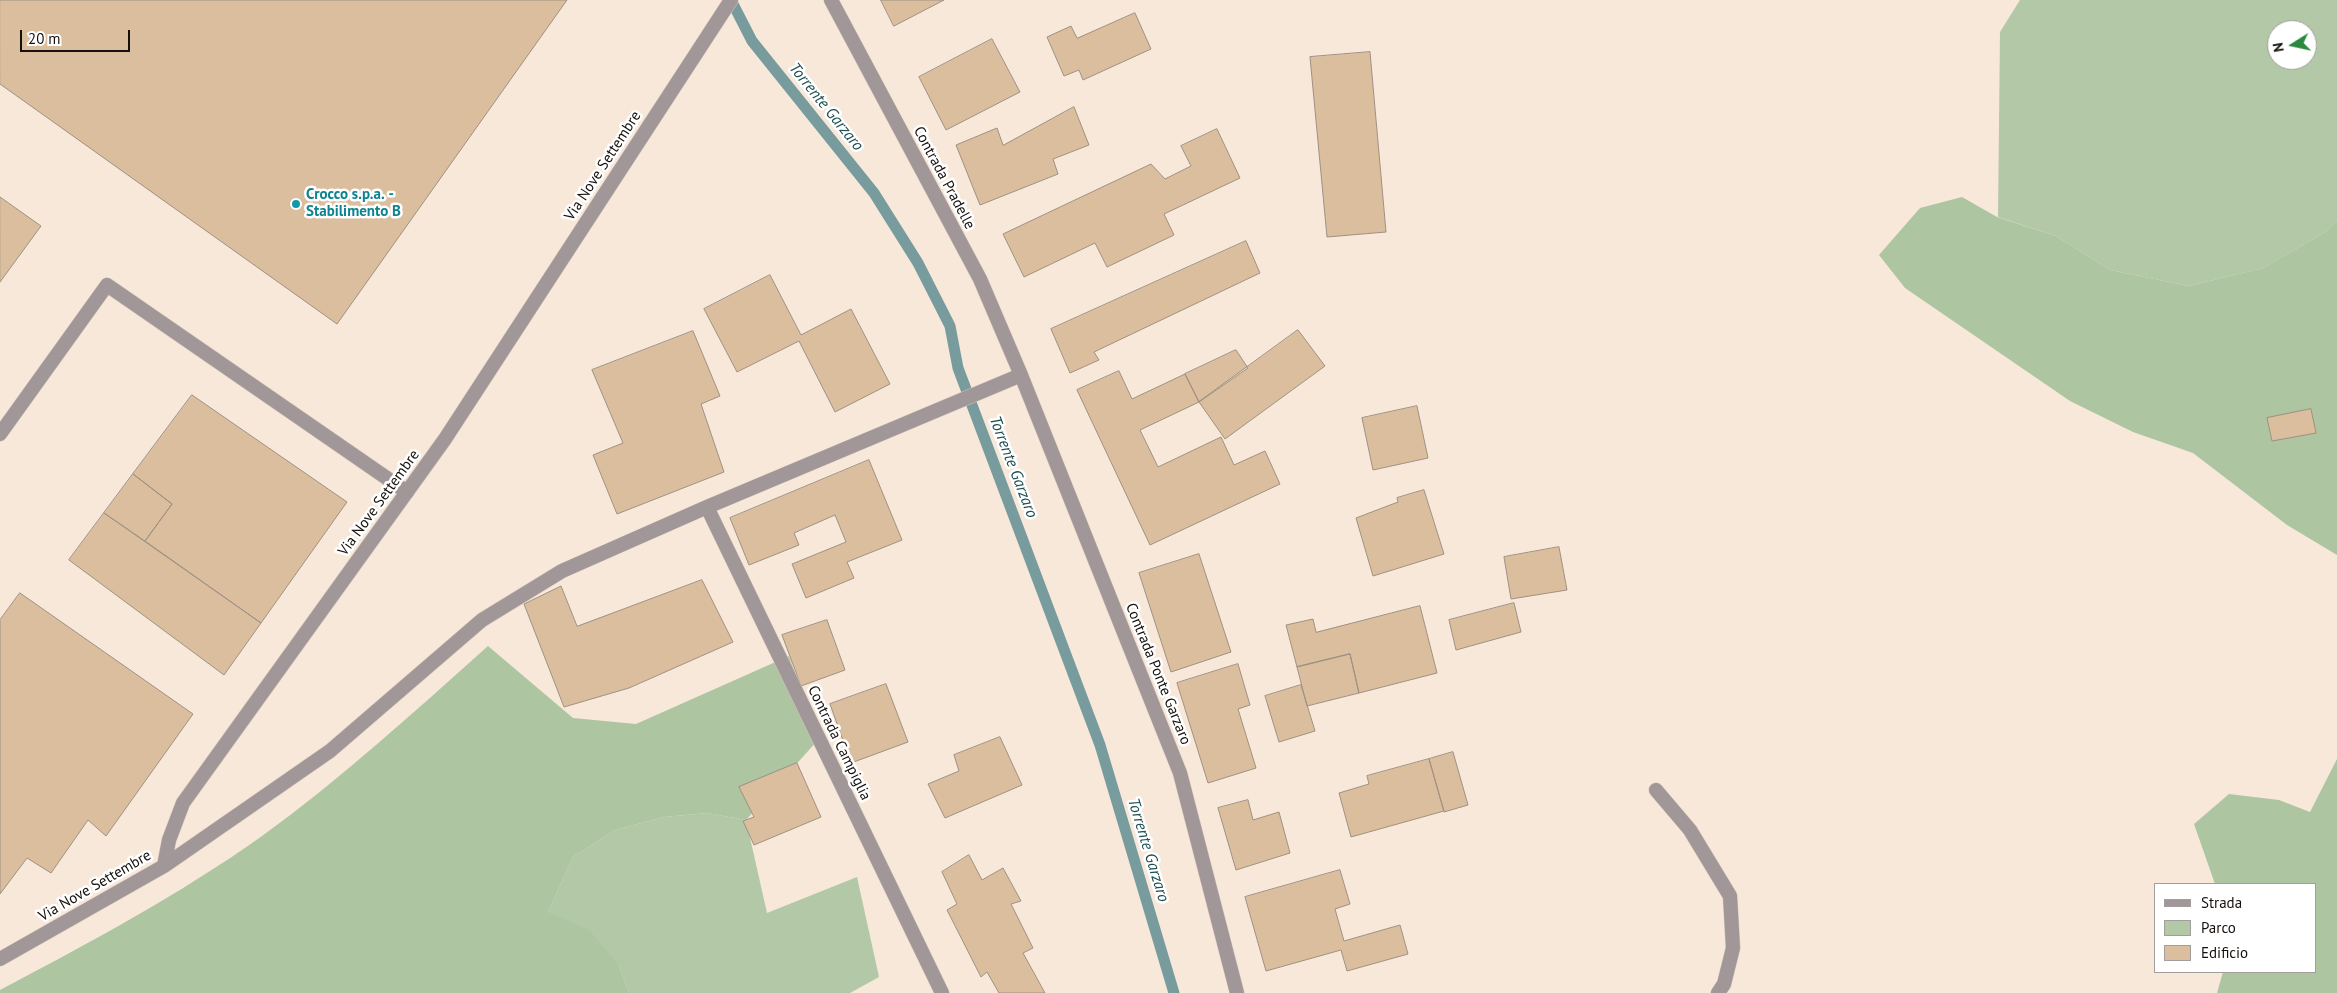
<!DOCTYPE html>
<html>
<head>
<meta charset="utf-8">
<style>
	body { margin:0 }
	#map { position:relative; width:2337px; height:993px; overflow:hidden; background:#f7e8da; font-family:"PT Sans",sans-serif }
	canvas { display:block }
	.legend { position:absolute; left:2154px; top:883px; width:162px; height:90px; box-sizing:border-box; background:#fff; border:1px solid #a19f9d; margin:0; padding:6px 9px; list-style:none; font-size:15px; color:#15100b }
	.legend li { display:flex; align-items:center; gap:10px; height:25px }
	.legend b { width:25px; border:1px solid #a19f9d }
	.north { position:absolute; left:2267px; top:20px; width:50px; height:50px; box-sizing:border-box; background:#fff; border:1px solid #a19f9d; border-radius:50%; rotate:260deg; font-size:14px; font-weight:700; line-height:20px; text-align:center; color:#15100b }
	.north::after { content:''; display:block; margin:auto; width:18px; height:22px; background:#29893c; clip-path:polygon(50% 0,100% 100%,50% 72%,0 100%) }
	.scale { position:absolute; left:20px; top:30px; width:110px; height:22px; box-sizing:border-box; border:2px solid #15100b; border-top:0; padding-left:6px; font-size:15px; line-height:18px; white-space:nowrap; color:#15100b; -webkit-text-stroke:4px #fff; paint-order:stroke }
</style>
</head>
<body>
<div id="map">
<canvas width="2337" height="993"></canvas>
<ul class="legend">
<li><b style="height:6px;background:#a19798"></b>Strada</li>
<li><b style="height:14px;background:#b2c8a6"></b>Parco</li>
<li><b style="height:14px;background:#dbbe9d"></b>Edificio</li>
</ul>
<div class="north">N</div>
<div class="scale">20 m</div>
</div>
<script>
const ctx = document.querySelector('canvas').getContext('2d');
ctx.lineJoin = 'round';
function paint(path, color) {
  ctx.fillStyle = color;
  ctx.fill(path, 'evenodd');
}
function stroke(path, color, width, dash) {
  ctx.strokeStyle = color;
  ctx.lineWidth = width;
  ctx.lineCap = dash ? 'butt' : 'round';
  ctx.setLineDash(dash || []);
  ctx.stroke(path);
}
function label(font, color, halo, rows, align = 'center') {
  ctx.font = font + ' "PT Sans",sans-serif';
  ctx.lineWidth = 5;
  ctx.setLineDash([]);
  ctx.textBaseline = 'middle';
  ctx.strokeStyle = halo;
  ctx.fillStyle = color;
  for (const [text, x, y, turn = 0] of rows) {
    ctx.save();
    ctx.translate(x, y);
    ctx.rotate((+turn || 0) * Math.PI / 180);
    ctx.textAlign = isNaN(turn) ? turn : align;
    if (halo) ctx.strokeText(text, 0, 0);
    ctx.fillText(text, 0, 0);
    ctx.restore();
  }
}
paint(new Path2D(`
	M 2020,0 L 2337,0 L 2337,220 L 2327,231 L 2263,268 L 2189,286 L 2110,270 L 2056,236 L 1998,217 L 2000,32 ZM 2277,30 L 2307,30 L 2307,60 L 2277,60 Z
	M 707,813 L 746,820 L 767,913 L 857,877 L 879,977 L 850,993 L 629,993 L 619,966 L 548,912 L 573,857 L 615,830 L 664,817 Z`), '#b2c8a6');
paint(new Path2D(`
	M 1962,197 L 1997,217 L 2056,236 L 2110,270 L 2189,286 L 2263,268 L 2327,231 L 2337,220 L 2337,555 L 2287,525 L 2193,453 L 2133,432 L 2070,401 L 1905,288 L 1879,255 L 1920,208 Z
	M 488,646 L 573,718 L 636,724 L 789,656 L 818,740 L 746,820 L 707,813 L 664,817 L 615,830 L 573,857 L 548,912 L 589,930 L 619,966 L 629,993 L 0,993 L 0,990 C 89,943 179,895 262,836 C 342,778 414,712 488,646 Z
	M 2337,759 L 2337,993 L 2217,993 L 2223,972 L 2316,972 L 2316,884 L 2215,884 L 2194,824 L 2229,794 L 2279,800 L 2310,812 Z`), '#aec5a1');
stroke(new Path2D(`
	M 731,0 L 752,41 L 874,193 L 918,263 L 950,326 L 958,368 L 1100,745 L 1174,993`), '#789c9d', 11);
const building = new Path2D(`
	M 0,0 L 567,0 L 337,324 L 0,84 Z
	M 881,0 L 944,0 L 894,26 Z
	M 1135,13 L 1151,49 L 1083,80 L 1079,70 L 1064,76 L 1047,37 L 1071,26 L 1077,38 Z
	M 992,39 L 1020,92 L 946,130 L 919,77 Z
	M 1370,52 L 1386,232 L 1327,237 L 1310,57 Z
	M 1074,107 L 1089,145 L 1053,159 L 1058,174 L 980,205 L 956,145 L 997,128 L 1003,145 Z
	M 1217,129 L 1240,178 L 1164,214 L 1174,235 L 1107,267 L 1095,243 L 1024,277 L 1003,234 L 1151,164 L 1165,179 L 1191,166 L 1181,146 Z
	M 0,197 L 41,226 L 0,282 Z
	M 1246,241 L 1260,273 L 1094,352 L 1099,360 L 1070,373 L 1051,329 Z
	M 770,275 L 801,335 L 851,309 L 890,384 L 835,412 L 799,341 L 737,372 L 704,309 Z
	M 1298,330 L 1325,366 L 1225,439 L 1199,402 Z
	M 693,331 L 720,396 L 701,404 L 724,472 L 617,514 L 593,455 L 623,443 L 592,370 Z
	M 1236,350 L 1248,368 L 1199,402 L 1185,374 Z
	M 1119,371 L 1132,399 L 1185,374 L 1199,402 L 1140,430 L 1158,467 L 1221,437 L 1234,465 L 1265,451 L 1280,484 L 1150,545 L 1077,390 Z
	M 192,395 L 347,502 L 261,623 L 145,541 L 172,504 L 133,474 Z
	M 1417,406 L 1428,458 L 1373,470 L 1362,418 Z
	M 2311,409 L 2316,433 L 2272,441 L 2267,418 Z
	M 869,460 L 902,540 L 847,562 L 854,578 L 806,598 L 792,564 L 846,542 L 835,515 L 794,533 L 799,545 L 749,565 L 730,518 Z
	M 133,474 L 172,504 L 145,541 L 104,513 Z
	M 1424,490 L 1444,554 L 1373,576 L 1356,518 L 1398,502 L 1397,498 Z
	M 104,513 L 261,623 L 224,675 L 69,560 Z
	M 1559,547 L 1567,590 L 1511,599 L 1504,557 Z
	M 1199,554 L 1231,652 L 1171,672 L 1139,573 Z
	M 702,580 L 733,642 L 629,688 L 564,707 L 524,604 L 561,586 L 577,626 Z
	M 20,593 L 193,714 L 106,836 L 88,820 L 51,873 L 27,858 L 0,894 L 0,620 Z
	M 1514,603 L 1521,632 L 1456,650 L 1449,620 Z
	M 1420,606 L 1437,673 L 1359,693 L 1350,654 L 1297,667 L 1286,625 L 1313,619 L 1316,632 Z
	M 827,620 L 845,670 L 801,686 L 782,635 Z
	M 1350,654 L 1359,693 L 1307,706 L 1297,667 Z
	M 1238,664 L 1250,705 L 1238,709 L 1256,768 L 1208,783 L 1177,683 Z
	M 886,684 L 908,742 L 851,763 L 830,704 Z
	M 1301,685 L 1315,731 L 1279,742 L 1265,696 Z
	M 1000,737 L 1022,785 L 945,818 L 928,784 L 959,771 L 954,755 Z
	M 1453,752 L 1468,805 L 1444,812 L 1429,759 Z
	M 1429,759 L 1444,811 L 1351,837 L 1339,793 L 1369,784 L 1367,776 Z
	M 797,763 L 821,817 L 754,845 L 743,821 L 754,817 L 739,787 Z
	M 1248,800 L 1253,820 L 1279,812 L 1290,853 L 1236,870 L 1218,808 Z
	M 969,855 L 982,880 L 1003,868 L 1021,901 L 1011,904 L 1033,948 L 1023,953 L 1045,993 L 999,993 L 987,972 L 981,977 L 947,910 L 957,904 L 942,872 Z
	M 1340,870 L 1350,904 L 1335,909 L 1344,941 L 1400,925 L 1408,954 L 1347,971 L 1341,950 L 1266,971 L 1245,897 Z`);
paint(building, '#dbbe9d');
stroke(building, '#9e9183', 1);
const service = new Path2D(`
	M 0,434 L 107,285 L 407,492`);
const minor = new Path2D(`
	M 831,0 L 980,279 L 1021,375 L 1180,773 L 1237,993
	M 707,507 L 942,993
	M 1656,790 L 1690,830 L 1730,896 L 1733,948 L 1724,984 L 1718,993
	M 164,866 L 330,751 L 482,620 L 562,571 L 707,507 L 1021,375
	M 0,959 L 164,866 L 169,840 L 183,803 L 445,439 L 731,0`);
stroke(service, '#d3c5b9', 15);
stroke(minor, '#d3c5b9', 15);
stroke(service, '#a19798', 14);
stroke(minor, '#a19798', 14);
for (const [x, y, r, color] of [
	[296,204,5,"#0f9aa8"]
]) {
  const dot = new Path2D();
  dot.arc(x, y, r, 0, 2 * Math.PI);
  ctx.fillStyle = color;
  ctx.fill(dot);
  stroke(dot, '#fff', 2);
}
label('15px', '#15100b', '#fff', [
	["Via Nove Settembre",603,166,-57],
	["Contrada Pradelle",944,178,62],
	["Via Nove Settembre",379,503,-54],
	["Contrada Ponte Garzaro",1158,674,68],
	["Contrada Campiglia",839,743,64],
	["Via Nove Settembre",95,886,-30]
]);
label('bold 15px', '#0d838f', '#fff', [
	["Crocco s.p.a. -",306,195],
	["Stabilimento B",306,212]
], 'left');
label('italic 16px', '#1e4e51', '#fff', [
	["Torrente Garzaro",826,107,51],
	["Torrente Garzaro",1013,467,69],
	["Torrente Garzaro",1148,850,73]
]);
</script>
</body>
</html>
